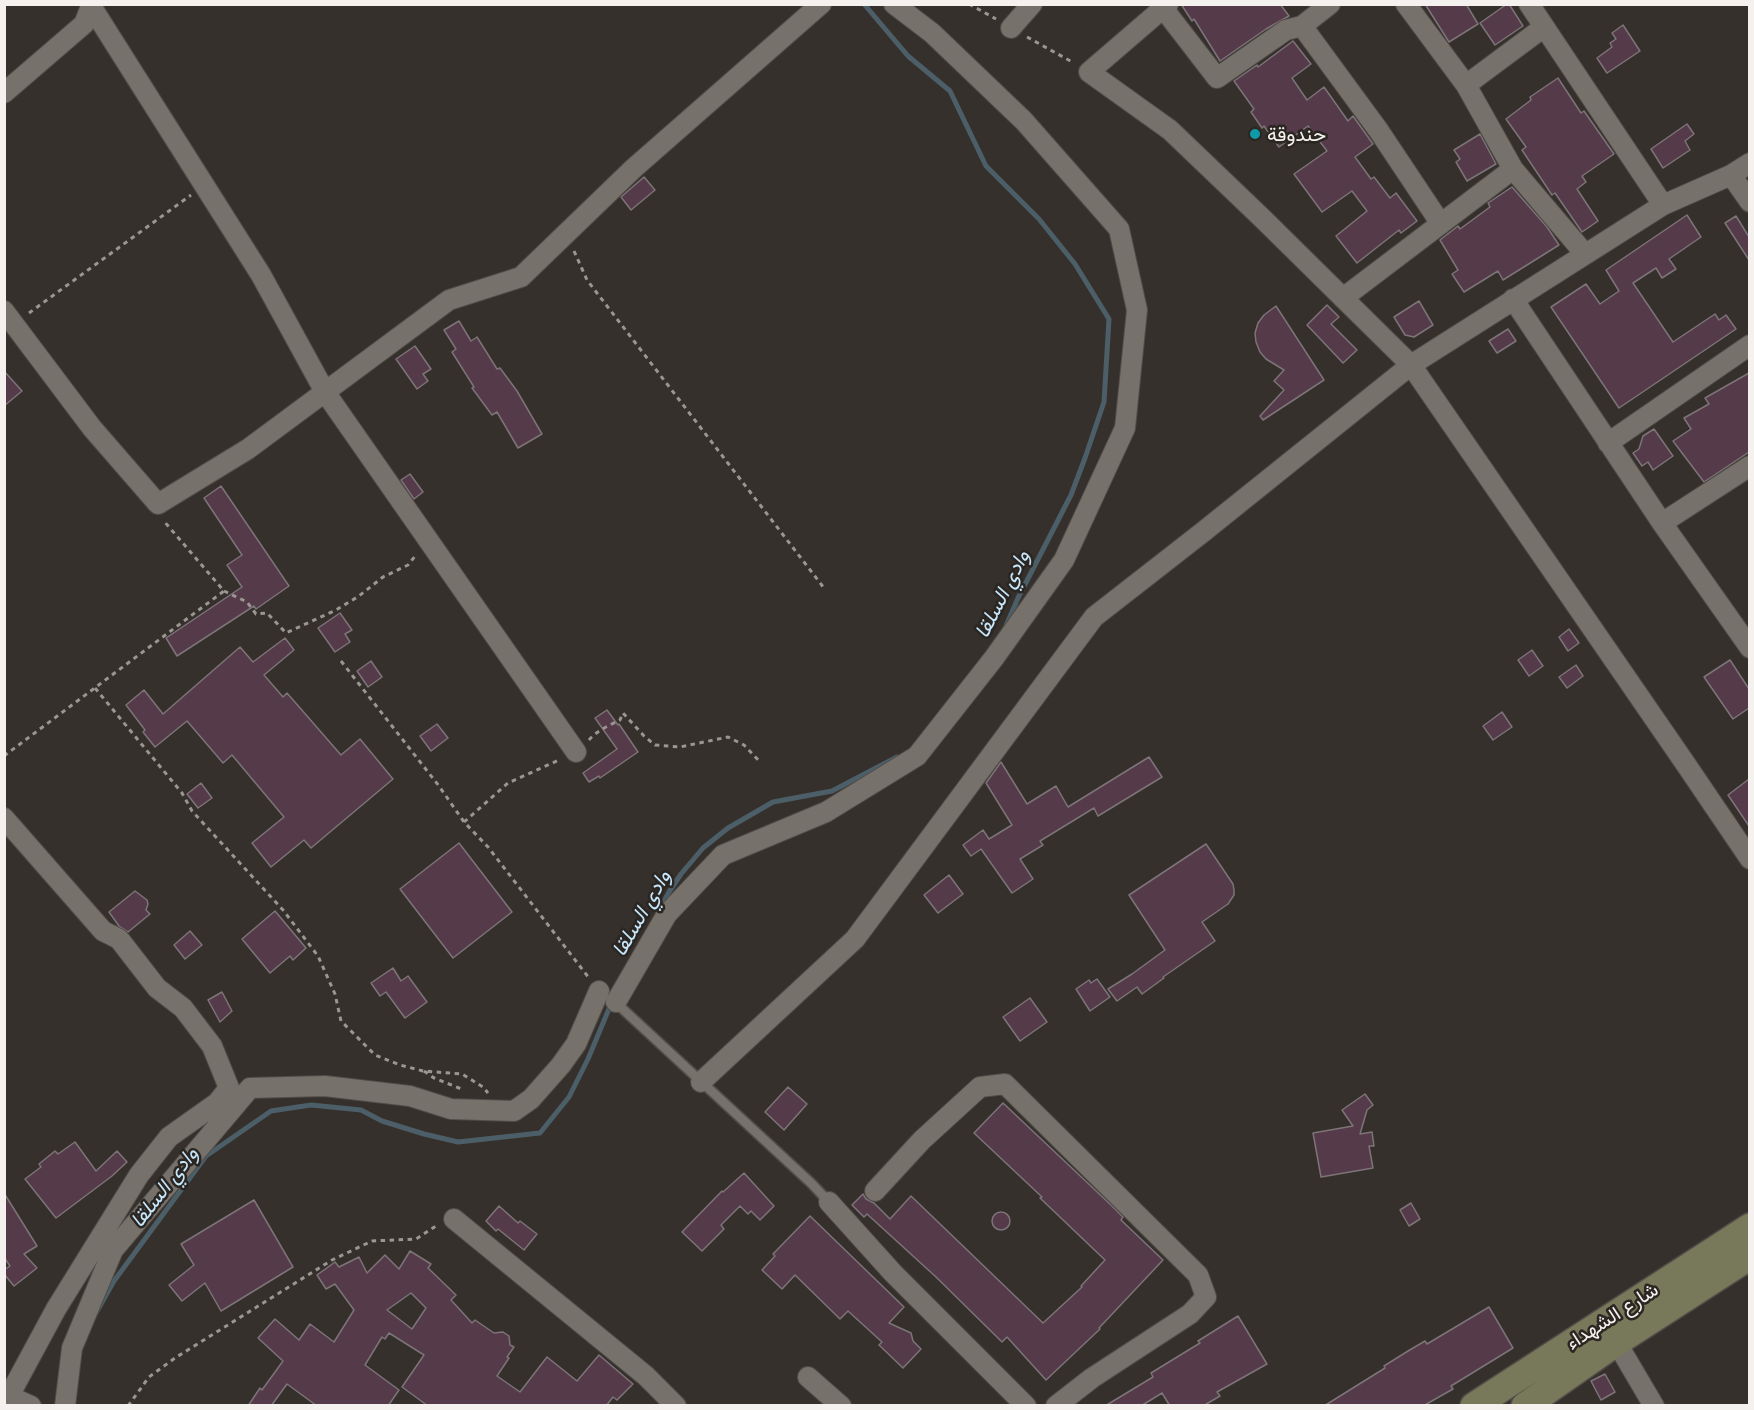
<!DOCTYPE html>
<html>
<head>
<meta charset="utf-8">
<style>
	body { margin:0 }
	#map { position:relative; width:1754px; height:1410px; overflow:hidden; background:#35302b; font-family:Ubuntu,sans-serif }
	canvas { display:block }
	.frame { position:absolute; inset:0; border:6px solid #f5f1ee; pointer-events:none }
</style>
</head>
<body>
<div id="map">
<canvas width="1754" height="1410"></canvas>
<div class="frame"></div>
</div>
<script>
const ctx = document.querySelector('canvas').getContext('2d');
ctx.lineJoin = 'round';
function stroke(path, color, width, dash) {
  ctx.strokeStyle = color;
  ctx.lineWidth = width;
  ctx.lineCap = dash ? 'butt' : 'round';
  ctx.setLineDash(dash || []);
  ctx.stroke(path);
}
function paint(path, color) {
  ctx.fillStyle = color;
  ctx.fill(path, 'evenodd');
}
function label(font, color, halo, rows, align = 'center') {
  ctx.font = font + ' Ubuntu,Vazirmatn,sans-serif';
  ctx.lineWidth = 5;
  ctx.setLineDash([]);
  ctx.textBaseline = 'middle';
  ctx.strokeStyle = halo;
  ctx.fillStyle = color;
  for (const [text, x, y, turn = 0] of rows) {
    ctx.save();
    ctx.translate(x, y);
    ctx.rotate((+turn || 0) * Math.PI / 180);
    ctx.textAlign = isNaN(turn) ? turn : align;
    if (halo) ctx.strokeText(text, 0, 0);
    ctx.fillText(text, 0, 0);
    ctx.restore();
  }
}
stroke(new Path2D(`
	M 864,4 L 908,56 L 950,91 L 986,166 L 1039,219 L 1075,264 L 1109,319 L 1104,402 L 1085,458 L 1071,495 L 1018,598 L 1005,628
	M 659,910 L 669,892 L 681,874 L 703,848 L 728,828 L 773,802 L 832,791 L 897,757
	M 96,1313 L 114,1281 L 206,1156 L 271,1111 L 311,1105 L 361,1110 L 382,1121 L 424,1134 L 458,1142 L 540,1133 L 569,1097 L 588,1059 L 611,1004`), '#4c5e68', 5);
const building = new Path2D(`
	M 1181,4 L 1280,4 L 1289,16 L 1266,29 L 1220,61 L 1194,19 L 1192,21 Z
	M 1425,4 L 1466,4 L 1478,24 L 1449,42 Z
	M 1507,4 L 1509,4 L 1523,26 L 1495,45 L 1480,23 Z
	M 1623,25 L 1640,51 L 1607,73 L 1597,58 L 1612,47 L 1610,43 L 1616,39 L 1612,33 Z
	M 1293,41 L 1311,64 L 1292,78 L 1307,100 L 1324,87 L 1348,121 L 1353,116 L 1373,144 L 1355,157 L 1371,179 L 1374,177 L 1390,198 L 1396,193 L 1417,221 L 1401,233 L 1399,230 L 1357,263 L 1336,236 L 1367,211 L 1352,191 L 1322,212 L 1294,174 L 1327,151 L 1308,126 L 1279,147 L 1264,126 L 1262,128 L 1251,112 L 1254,109 L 1234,81 L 1257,65 L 1258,67 Z
	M 1558,78 L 1581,113 L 1584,111 L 1614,154 L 1582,176 L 1586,182 L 1577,189 L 1598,221 L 1582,232 L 1555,193 L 1552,195 L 1522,150 L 1526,147 L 1506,119 L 1531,100 L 1530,97 Z
	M 1687,124 L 1694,134 L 1685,141 L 1690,150 L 1663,168 L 1651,149 Z
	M 1480,134 L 1496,164 L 1467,181 L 1456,162 L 1460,159 L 1454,150 Z
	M 644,177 L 655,190 L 631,210 L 621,197 Z
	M 1512,187 L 1547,227 L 1559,245 L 1503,280 L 1498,271 L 1464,292 L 1452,274 L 1458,270 L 1440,240 L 1458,226 L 1460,229 L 1490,207 L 1488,203 Z
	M 1687,215 L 1701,237 L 1669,259 L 1676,269 L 1662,278 L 1656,268 L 1633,283 L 1673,342 L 1715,314 L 1719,320 L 1726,315 L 1736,329 L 1619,408 L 1551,307 L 1586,284 L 1600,304 L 1619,291 L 1606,270 Z
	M 1736,216 L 1749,237 L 1749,260 L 1725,223 Z
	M 1419,301 L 1433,325 L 1414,337 L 1405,335 L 1394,317 Z
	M 1327,305 L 1339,317 L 1331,324 L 1357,350 L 1343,363 L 1307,325 Z
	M 1276,306 L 1324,380 L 1263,420 L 1260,416 L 1284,390 L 1274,381 L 1284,370 L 1266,359 L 1260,352 L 1256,342 L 1255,333 L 1258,323 L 1264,315 Z
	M 459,321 L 471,341 L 477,337 L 497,369 L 500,368 L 517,391 L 542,434 L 518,448 L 497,412 L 492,415 L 472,388 L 474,387 L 452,352 L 456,349 L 444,330 Z
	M 1508,329 L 1516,341 L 1497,353 L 1489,341 Z
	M 415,346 L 431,369 L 423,374 L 428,381 L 417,389 L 396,359 Z
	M 4,371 L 22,391 L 4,406 Z
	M 1749,373 L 1749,452 L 1704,482 L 1673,441 L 1691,429 L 1684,418 L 1709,404 L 1705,398 Z
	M 1654,429 L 1673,456 L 1653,470 L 1648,462 L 1642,466 L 1633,453 L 1639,449 L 1643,436 Z
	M 410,474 L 423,492 L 414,499 L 401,480 Z
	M 221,486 L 289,586 L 256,609 L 254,606 L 177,656 L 166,638 L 242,587 L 227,565 L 242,555 L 204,498 Z
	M 340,613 L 352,630 L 345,634 L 350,642 L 335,652 L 318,628 Z
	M 1569,629 L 1579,643 L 1568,651 L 1559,637 Z
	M 285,638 L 294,650 L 264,675 L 283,697 L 287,693 L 341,755 L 360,739 L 393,779 L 311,848 L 304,840 L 271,867 L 252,843 L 284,817 L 232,755 L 223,763 L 187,721 L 155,747 L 143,732 L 145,730 L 126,705 L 144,690 L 163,714 L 240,647 L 253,662 Z
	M 1532,650 L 1543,666 L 1529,676 L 1518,660 Z
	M 1730,660 L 1749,689 L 1749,708 L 1733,719 L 1704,677 Z
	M 371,661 L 382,677 L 368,687 L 357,671 Z
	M 1576,665 L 1583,676 L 1567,688 L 1559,677 Z
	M 607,710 L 618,725 L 619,724 L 638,752 L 600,778 L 599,776 L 589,782 L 583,773 L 617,749 L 595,718 Z
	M 1502,712 L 1512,727 L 1493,740 L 1483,726 Z
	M 437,724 L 448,738 L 431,751 L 420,736 Z
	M 1149,757 L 1162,777 L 1098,816 L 1094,808 L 1040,841 L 1043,845 L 1020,859 L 1033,879 L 1012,893 L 981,849 L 971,856 L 963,845 L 983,830 L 989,839 L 1012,825 L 986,783 L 1001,762 L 1027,804 L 1056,786 L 1068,807 Z
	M 1749,779 L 1749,826 L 1728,795 Z
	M 201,783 L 212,798 L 198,808 L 187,794 Z
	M 459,843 L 512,912 L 453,958 L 400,889 Z
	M 1206,844 L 1233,884 L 1234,890 L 1234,895 L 1228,904 L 1202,922 L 1215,941 L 1163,977 L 1164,978 L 1142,994 L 1137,987 L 1117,1001 L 1108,989 L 1132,974 L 1165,950 L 1129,895 Z
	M 949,875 L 963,894 L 938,913 L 924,895 Z
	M 135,891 L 147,900 L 148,904 L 146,910 L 150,914 L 128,932 L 119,926 L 109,912 Z
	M 275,911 L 306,948 L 293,960 L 290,956 L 270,973 L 242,939 Z
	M 190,931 L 202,945 L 185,959 L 174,945 Z
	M 393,968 L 401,981 L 408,976 L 427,1002 L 405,1018 L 386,992 L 380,996 L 371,983 Z
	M 1097,979 L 1110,997 L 1090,1011 L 1076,989 L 1089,980 L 1091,983 Z
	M 222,992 L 232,1011 L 220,1022 L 208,1000 Z
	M 1030,998 L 1047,1022 L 1020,1041 L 1003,1017 Z
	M 788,1087 L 807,1104 L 784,1130 L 765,1112 Z
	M 1365,1094 L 1373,1105 L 1367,1110 L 1360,1134 L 1372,1132 L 1374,1146 L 1369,1146 L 1373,1168 L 1321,1177 L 1313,1133 L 1353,1126 L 1342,1110 Z
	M 1003,1103 L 1112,1206 L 1123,1217 L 1121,1220 L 1163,1260 L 1099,1328 L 1100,1329 L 1046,1380 L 1007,1337 L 1002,1342 L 936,1277 L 867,1214 L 864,1217 L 852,1205 L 863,1194 L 866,1199 L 874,1203 L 890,1219 L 911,1196 L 1043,1323 L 1082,1287 L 1081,1286 L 1105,1260 L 1040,1198 L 1042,1197 L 974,1133 Z
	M 75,1142 L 96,1171 L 117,1151 L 127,1162 L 112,1176 L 56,1218 L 25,1179 L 41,1167 L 39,1164 L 55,1151 L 58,1154 Z
	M 744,1173 L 774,1206 L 760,1220 L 751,1211 L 748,1214 L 740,1206 L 721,1225 L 724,1229 L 702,1251 L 682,1232 L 722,1191 L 723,1192 Z
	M 4,1193 L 37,1246 L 24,1254 L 37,1268 L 14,1286 L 4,1274 L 4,1270 L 10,1266 L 4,1257 Z
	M 254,1200 L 293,1267 L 221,1311 L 205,1283 L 182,1301 L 169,1285 L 194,1265 L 181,1244 Z
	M 1411,1203 L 1420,1219 L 1409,1226 L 1400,1210 Z
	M 499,1206 L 518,1223 L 520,1221 L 537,1234 L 524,1250 L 498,1229 L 496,1231 L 486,1221 Z
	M992 1221a9 9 0 1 1 18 0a9 9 0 1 1-18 0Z
	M 810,1216 L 904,1307 L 889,1323 L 911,1333 L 913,1341 L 921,1349 L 903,1368 L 879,1345 L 882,1342 L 848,1311 L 840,1319 L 795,1275 L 782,1289 L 762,1270 L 775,1256 L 773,1254 Z
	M 410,1251 L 431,1264 L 428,1268 L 456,1295 L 451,1300 L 472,1323 L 475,1320 L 494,1333 L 503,1332 L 509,1336 L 510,1345 L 514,1347 L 507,1357 L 509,1358 L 497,1376 L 520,1392 L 547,1357 L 577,1381 L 599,1355 L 633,1384 L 617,1400 L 613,1397 L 606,1406 L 428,1406 L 402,1387 L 424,1355 L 389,1333 L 385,1339 L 382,1337 L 365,1365 L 399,1390 L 388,1406 L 317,1406 L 287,1384 L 271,1406 L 248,1406 L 260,1388 L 262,1390 L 283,1361 L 258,1338 L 275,1319 L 299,1340 L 310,1324 L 334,1342 L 354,1310 L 335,1284 L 326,1289 L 317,1275 L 335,1262 L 339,1267 L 359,1257 L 367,1273 L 385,1255 L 399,1269 ZM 411,1293 L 426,1308 L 412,1329 L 387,1310 Z
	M 1489,1307 L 1513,1348 L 1451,1386 L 1453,1389 L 1423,1406 L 1324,1406 L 1385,1368 L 1384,1366 L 1408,1351 L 1425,1341 L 1427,1344 Z
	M 1238,1316 L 1267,1364 L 1217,1392 L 1220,1396 L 1203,1406 L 1170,1406 L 1162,1393 L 1141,1406 L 1105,1406 L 1153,1377 L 1151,1373 L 1200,1343 L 1198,1341 Z
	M 1605,1374 L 1615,1392 L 1601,1400 L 1591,1381 Z`);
paint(building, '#553a49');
stroke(building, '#7c7478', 1.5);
const lane = new Path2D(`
	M 614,1001 L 811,1183 L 829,1202`);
const street = new Path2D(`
	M 1168,4 L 1089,72 L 1170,130 L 1262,218 L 1411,365 L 1687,766 L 1750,859
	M 1406,4 L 1466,85 L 1513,169 L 1585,254
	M 1529,4 L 1663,205
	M 91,6 L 261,275 L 325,392 L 576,752
	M 1163,8 L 1217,78 L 1286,30 L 1302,26 L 1330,4
	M 1302,26 L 1379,131 L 1441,224
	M 1011,28 L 1032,4
	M 1466,85 L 1544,27
	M 4,93 L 84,24 L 92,4
	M 1731,175 L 1750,202
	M 1343,298 L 1513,169
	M 1513,299 L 1662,523 L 1750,648
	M 4,311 L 92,428 L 158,504 L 248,449 L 449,300 L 521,277 L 634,168 L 821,4
	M 1608,443 L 1750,345
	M 1662,523 L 1750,466
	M 4,818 L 103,931 L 119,939 L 157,988 L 183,1008 L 212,1046 L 229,1088 L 217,1103 L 169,1137 L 139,1175 L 56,1309 L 9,1396
	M 616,1002 L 667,914 L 723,855 L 826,812 L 917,756 L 994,658 L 1064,560 L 1125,428 L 1137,310 L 1119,229 L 1024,121 L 932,33 L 894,4
	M 701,1082 L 855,939 L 1094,617 L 1203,532 L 1411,365 L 1663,205 L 1731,175 L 1750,163
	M 875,1191 L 922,1140 L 980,1087 L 1005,1084 L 1198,1275 L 1206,1297 L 1190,1314 L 1092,1378 L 1056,1406
	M 829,1202 L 893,1273 L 1026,1406
	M 454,1219 L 646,1376 L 676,1406
	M 1611,1333 L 1654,1406
	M 808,1377 L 841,1406
	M 4,1394 L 31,1406
	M 65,1406 L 72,1348 L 113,1250 L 250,1088 L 325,1086 L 410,1096 L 451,1109 L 514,1111 L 531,1099 L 561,1065 L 576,1044 L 599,991`);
const secondary = new Path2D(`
	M 1474,1406 L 1750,1227
	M 1525,1406 L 1617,1342 L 1750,1256`);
stroke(lane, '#514c48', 12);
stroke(street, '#514c48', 22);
stroke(secondary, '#514c48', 30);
stroke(new Path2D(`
	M 969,4 L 996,19
	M 1027,37 L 1074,63
	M 574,251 L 587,280 L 824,588
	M 29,313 L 191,195
	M 224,591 L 247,602 L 256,614 L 267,613 L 286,633 L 336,610 L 359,596 L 383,577 L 408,565 L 416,555
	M 341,661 L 439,786 L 464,822 L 488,847 L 589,978
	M 95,688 L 182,793 L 192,811 L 283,910 L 318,956 L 335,994 L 341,1021 L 375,1055 L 400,1065 L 423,1071 L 462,1074 L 483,1087 L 488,1093
	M 589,740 C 596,731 610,725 620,720 L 623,713 L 644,736 L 655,745 L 680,747 L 728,737 L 744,745 L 761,763
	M 4,756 L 224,591 L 163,520
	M 464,822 L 508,783 L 559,760
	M 424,1071 L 434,1078 L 464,1090
	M 128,1406 L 149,1377 L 175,1358 L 332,1260 L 372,1241 L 416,1239 L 439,1224`), '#9a9692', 3, [4.5, 4.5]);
stroke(lane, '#77716b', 9);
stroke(street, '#77716b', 20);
stroke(secondary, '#77795a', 27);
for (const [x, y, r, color] of [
	[1255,134,6,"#0f9aa8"]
]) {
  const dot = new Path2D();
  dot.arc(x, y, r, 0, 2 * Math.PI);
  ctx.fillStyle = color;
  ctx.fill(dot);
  stroke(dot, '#2b2621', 2);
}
label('20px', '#f5f1ee', '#2b2621', [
	["حندوقة",1267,134]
], 'left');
label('20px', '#f5f1ee', '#2b2621', [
	["شارع الشهداء",1612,1316,-33]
]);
label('italic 21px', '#c6e7fc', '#2b2621', [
	["وادي السلقا",1002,594,-63],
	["وادي السلقا",641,913,-60],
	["وادي السلقا",164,1187,-52]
]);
</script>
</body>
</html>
